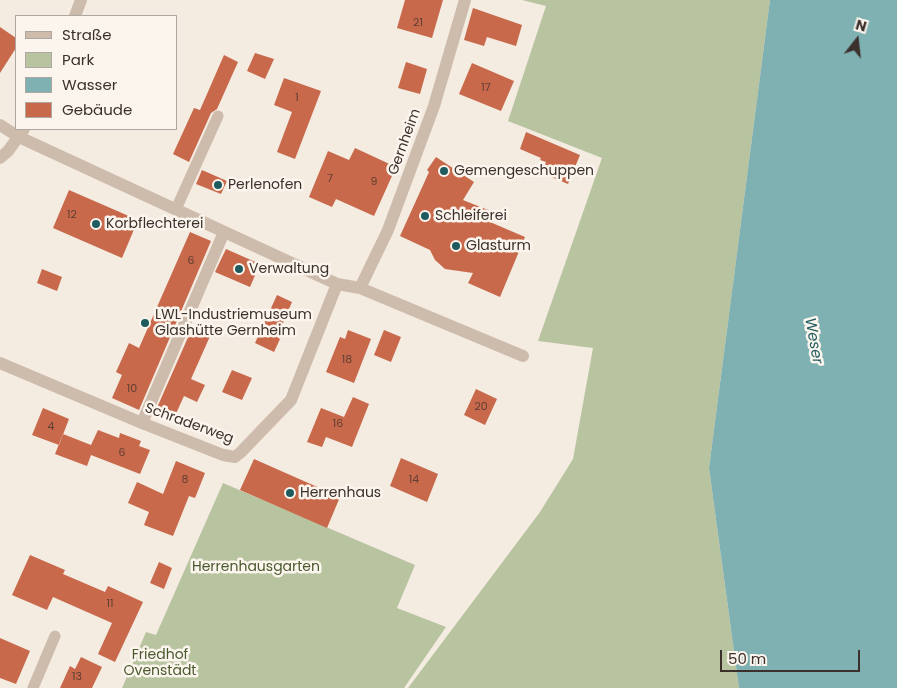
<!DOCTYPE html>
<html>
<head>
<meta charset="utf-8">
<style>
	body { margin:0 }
	#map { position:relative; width:897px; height:688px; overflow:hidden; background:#f4ebe1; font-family:Poppins,sans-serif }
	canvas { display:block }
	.legend { position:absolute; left:15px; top:15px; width:162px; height:115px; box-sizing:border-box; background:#fbf5ee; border:1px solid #aea6a0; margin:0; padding:6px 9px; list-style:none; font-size:15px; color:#3b302b }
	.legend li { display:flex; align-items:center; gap:10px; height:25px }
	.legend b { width:25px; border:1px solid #aea6a0 }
	.north { position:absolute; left:832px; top:15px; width:50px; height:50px; -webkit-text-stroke:4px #fbf5ee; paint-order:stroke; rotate:16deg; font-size:14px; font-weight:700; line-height:20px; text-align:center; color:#3b302b }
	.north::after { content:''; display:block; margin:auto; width:18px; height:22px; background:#3b302b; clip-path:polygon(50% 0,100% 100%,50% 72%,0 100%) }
	.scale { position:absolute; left:720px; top:650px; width:140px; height:22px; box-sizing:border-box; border:2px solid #3b302b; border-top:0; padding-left:6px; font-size:15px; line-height:18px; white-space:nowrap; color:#3b302b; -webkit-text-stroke:4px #fbf5ee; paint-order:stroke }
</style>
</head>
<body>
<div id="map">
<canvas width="897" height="688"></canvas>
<ul class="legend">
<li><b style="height:6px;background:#cdbbac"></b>Straße</li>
<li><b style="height:14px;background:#b8c4a0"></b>Park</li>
<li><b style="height:14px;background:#7fb0b2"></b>Wasser</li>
<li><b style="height:14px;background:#c8694b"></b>Gebäude</li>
</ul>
<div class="north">N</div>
<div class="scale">50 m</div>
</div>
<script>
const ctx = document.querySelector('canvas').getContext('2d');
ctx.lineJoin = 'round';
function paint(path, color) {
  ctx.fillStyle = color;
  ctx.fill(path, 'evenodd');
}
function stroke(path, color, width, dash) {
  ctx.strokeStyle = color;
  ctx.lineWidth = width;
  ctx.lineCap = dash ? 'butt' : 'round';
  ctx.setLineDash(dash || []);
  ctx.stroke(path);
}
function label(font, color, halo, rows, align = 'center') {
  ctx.font = font + ' Poppins,sans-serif';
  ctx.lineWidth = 5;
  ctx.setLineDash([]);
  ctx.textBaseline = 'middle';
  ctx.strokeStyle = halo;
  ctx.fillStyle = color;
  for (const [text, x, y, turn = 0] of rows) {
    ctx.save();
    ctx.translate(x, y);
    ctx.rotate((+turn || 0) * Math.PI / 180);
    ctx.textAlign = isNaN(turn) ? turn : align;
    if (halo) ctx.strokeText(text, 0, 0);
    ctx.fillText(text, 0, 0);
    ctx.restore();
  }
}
paint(new Path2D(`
	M 522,0 L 770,0 L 709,468 L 739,688 L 408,688 L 540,512 L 573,459 L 593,348 L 538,341 L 602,158 L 508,121 L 546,6 Z
	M 223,483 L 415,565 L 397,608 L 446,627 L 404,688 L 122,688 L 146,632 L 156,635 Z`), '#b8c4a0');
paint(new Path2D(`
	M 770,0 L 897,0 L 897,688 L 739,688 L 709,468 Z`), '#7fb0b2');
paint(new Path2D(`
	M 405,0 L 443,0 L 432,38 L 397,28 Z
	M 473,8 L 522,25 L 516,46 L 487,37 L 484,46 L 464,40 Z
	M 0,27 L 16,38 L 16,48 L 0,73 Z
	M 255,53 L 274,59 L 265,79 L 247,71 Z
	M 224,55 L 238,62 L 217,109 L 211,113 L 189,162 L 173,154 L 194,108 L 200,110 Z
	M 406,62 L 427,69 L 420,94 L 398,88 Z
	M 472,63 L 514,81 L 501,111 L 459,94 Z
	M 284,78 L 321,91 L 295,159 L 277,152 L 292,112 L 274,105 Z
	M 526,132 L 580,155 L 568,184 L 542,173 L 546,162 L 540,160 L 541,158 L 520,149 Z
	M 355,148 L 396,167 L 374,216 L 336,199 L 332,207 L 309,197 L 328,151 L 349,160 Z
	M 436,157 L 474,182 L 463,200 L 493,212 L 490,222 L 525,237 L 500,297 L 468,283 L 473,273 L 445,269 L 435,260 L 430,250 L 400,236 L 429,172 L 427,170 Z
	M 202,170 L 227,181 L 221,194 L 196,184 Z
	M 69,190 L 138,220 L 122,258 L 53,228 Z
	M 190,232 L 211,241 L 139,410 L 112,398 L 122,375 L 116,372 L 129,343 L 139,348 Z
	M 226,249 L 260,264 L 250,287 L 215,272 Z
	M 42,269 L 62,277 L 57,291 L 37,283 Z
	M 277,295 L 292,302 L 277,337 L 280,339 L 274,352 L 255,343 Z
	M 193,326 L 211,334 L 191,379 L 205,385 L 197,402 L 184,396 L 174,418 L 156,410 Z
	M 348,330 L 371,339 L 354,383 L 326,372 L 340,337 L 345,339 Z
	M 384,330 L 401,337 L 391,362 L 374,355 Z
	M 232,370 L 252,378 L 242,400 L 222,392 Z
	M 476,389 L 497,399 L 485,425 L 464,415 Z
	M 353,397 L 369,404 L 352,447 L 326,437 L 322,447 L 307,442 L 321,408 L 344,417 Z
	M 43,408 L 69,419 L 59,445 L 32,435 Z
	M 98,430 L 119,438 L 120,433 L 141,441 L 139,446 L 150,450 L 140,474 L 91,455 L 87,466 L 55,454 L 63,434 L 91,445 Z
	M 401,458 L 438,474 L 427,502 L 390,486 Z
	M 254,459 L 340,497 L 327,528 L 240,490 Z
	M 176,461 L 205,473 L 195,498 L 189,496 L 173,536 L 144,525 L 149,512 L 128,503 L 137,482 L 163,494 Z
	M 30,555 L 65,570 L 63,574 L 105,592 L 108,586 L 143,602 L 115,662 L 98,654 L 112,623 L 53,597 L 47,610 L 12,595 Z
	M 159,562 L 172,568 L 164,589 L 150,583 Z
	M 0,638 L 30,651 L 16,684 L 0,678 Z
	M 81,657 L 102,667 L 92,688 L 60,688 L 70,666 L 75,669 Z`), '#c8694b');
stroke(new Path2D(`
	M 176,209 L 218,116
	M 33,688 L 55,636`), '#cdbbac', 11);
stroke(new Path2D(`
	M 0,125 L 19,137 L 337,284 L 360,288 L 523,356
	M 360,288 L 388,230 L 434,106 L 465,0
	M 0,363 L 142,423 L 223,455 L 235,457 L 241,452 L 291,400 L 337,284
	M 142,423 L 224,232`), '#cdbbac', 12);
stroke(new Path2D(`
	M 75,16 L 81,0
	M 0,158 L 8,151 L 24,129`), '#cdbbac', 12);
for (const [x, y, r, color] of [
	[444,171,5,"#1f5a5e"],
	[218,185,5,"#1f5a5e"],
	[425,216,5,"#1f5a5e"],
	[96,224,5,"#1f5a5e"],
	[456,246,5,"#1f5a5e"],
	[239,269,5,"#1f5a5e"],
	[145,323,5,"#1f5a5e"],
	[290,493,5,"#1f5a5e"]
]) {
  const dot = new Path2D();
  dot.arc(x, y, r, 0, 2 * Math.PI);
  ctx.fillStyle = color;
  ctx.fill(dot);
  stroke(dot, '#fbf5ee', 2);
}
label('11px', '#5e3e33', null, [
	["21",418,23],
	["17",486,88],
	["1",297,98],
	["7",330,179],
	["9",374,182],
	["12",72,215],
	["6",191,261],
	["18",347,360],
	["10",132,389],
	["20",481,407],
	["16",338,424],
	["4",51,427],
	["6",122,453],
	["8",185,480],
	["14",414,480],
	["11",110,604],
	["13",77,677]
]);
label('14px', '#3b302b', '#fbf5ee', [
	["Gernheim",405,142,-70],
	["Schraderweg",189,424,20]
]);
label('14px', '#3b302b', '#fbf5ee', [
	["Gemengeschuppen",454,171],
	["Perlenofen",228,185],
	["Schleiferei",435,216],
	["Korbflechterei",106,224],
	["Glasturm",466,246],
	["Verwaltung",249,269],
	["LWL-Industriemuseum",155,315],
	["Glashütte Gernheim",155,331],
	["Herrenhaus",300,493]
], 'left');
label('14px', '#4a5a2e', '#fbf5ee', [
	["Herrenhausgarten",256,567],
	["Friedhof",160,655],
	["Ovenstädt",160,671]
]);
label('italic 15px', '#1f5a5e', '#fbf5ee', [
	["Weser",813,341,80]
]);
</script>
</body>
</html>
